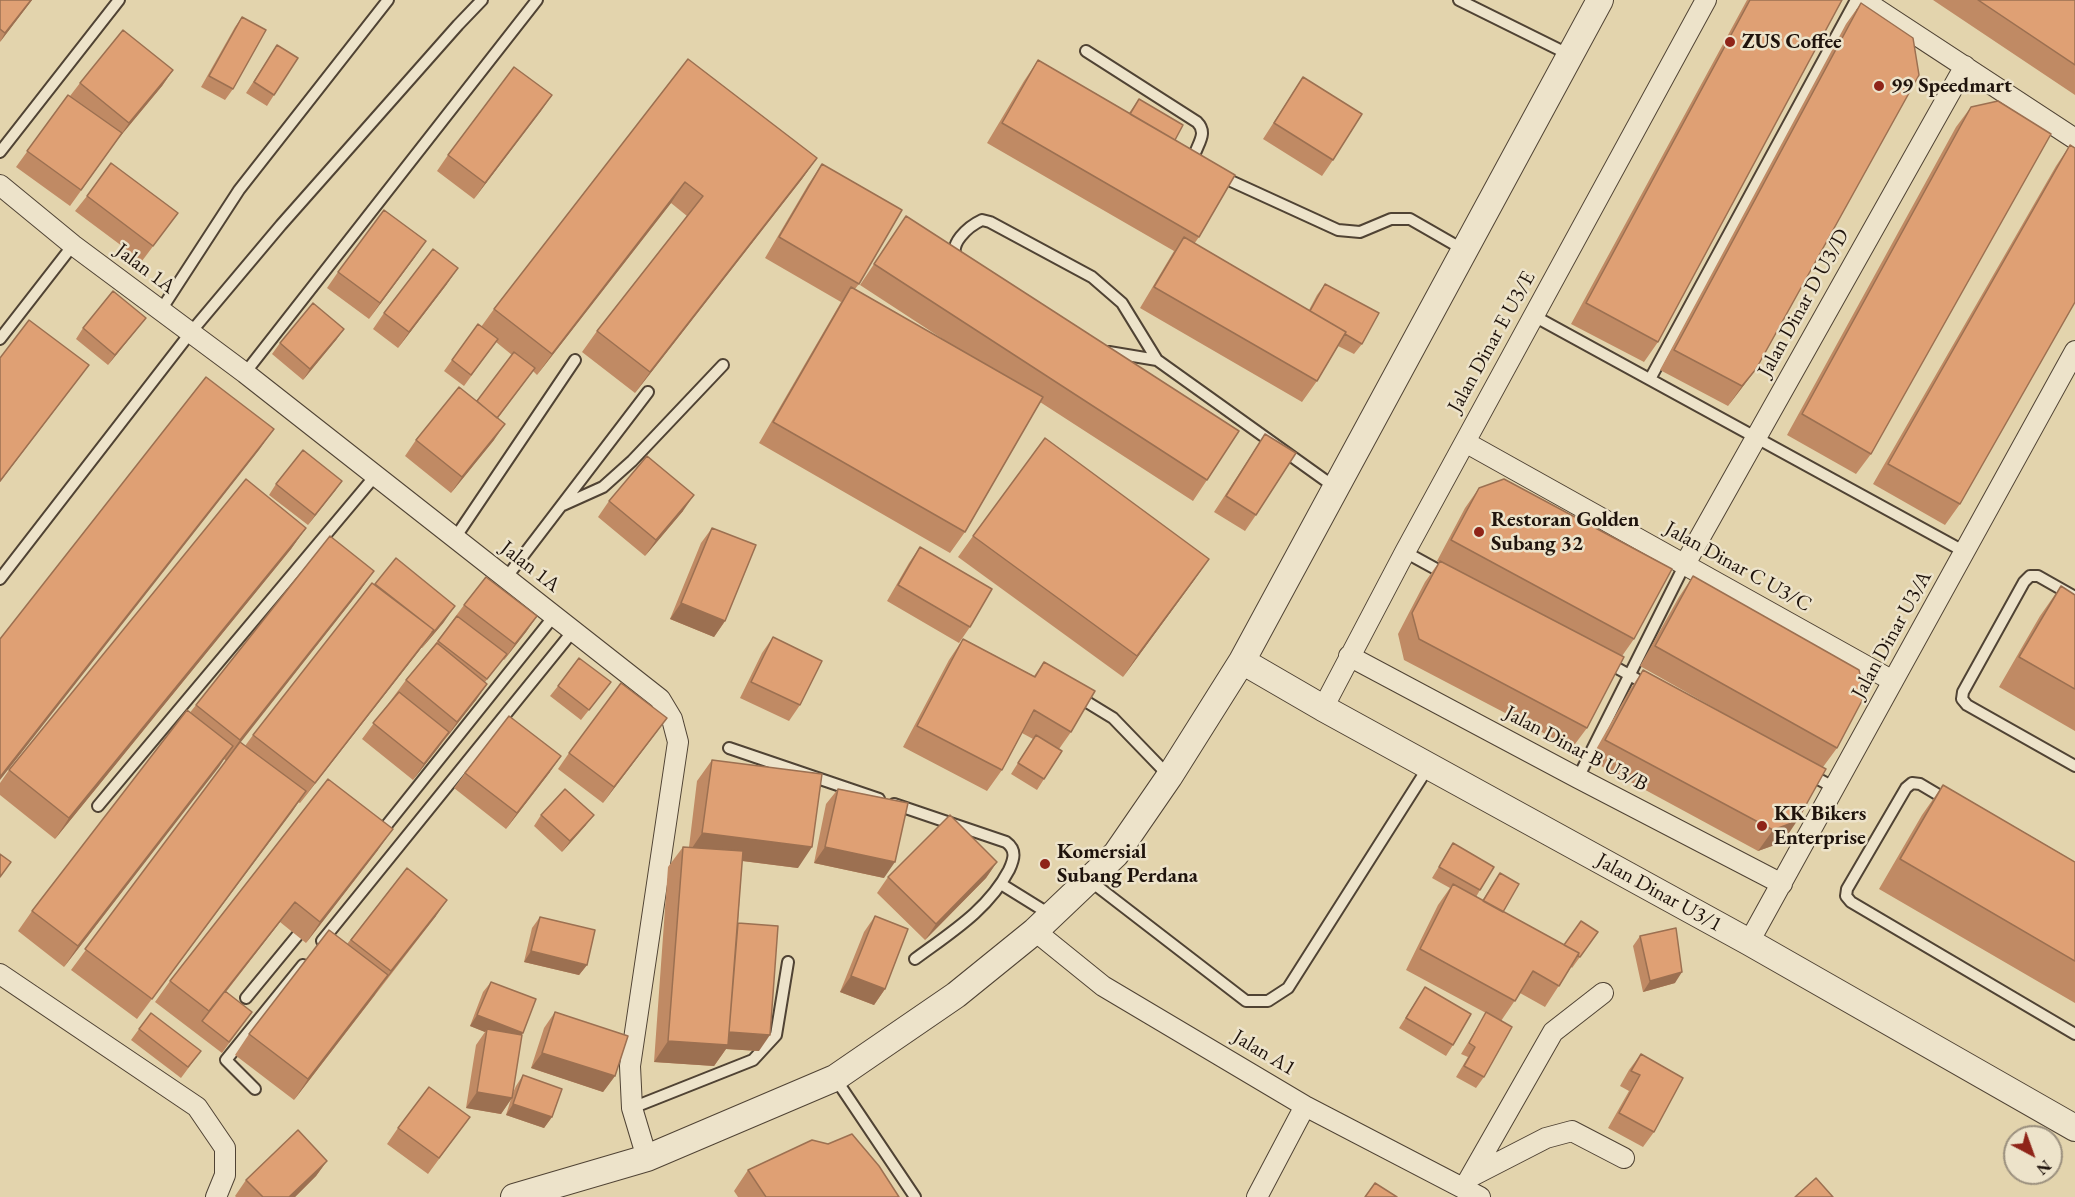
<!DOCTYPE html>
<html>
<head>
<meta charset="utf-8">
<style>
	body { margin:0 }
	#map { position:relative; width:2075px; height:1197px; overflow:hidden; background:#e3d4ad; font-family:"EB Garamond",serif }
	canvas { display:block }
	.north { position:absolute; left:2003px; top:1125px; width:60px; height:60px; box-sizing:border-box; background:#ede3ca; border:2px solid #9b907e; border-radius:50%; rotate:139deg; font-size:16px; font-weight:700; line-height:24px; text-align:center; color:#1f130c }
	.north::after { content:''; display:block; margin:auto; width:21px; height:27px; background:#8f2418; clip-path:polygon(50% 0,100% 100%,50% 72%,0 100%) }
</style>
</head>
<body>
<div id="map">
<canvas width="2075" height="1197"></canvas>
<div class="north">N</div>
</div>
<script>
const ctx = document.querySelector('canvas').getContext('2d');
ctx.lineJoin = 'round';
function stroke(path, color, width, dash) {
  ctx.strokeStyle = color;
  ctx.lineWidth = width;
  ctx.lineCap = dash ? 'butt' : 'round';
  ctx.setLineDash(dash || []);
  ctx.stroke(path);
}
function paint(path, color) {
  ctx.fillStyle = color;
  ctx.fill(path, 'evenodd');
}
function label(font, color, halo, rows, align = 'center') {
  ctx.font = font + ' "EB Garamond",serif';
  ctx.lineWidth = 5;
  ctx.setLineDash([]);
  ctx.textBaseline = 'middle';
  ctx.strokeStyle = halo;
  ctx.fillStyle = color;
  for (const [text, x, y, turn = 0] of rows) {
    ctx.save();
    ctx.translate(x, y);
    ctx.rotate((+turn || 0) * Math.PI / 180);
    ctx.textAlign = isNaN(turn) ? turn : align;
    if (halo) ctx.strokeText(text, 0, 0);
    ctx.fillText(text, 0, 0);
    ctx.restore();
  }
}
const service = new Path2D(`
	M 1459,0 L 1570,55
	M 1086,51 L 1197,122 C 1208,133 1198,143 1194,156 L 1196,163
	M 0,152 L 119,0
	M 1220,176 L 1338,230 L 1360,232 L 1391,219 L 1410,219 L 1464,250
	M 958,260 C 946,245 969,226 982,220 L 990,222 L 1092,277 L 1122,303 L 1157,360
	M 161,310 L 239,190 L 388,0
	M 1534,316 L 1965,552
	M 0,339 L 73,245
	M 1109,352 L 1157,360 L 1336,488
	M 245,373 L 537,0
	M 1650,379 L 1856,0
	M 563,505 L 603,487 L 632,461 L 723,365
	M 455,538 L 575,360
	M 1405,552 L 1447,575
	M 506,578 L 648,392
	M 0,579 L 191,332 L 281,225 L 458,25 L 482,0
	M 2075,597 L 2038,576 L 2030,576 L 2024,582 L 1963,692 L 1962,699 L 1967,705 L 2075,766
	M 1608,663 L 1649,686
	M 1077,696 L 1113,718 L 1169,776
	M 729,748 L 879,799
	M 1807,773 L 1835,788
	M 1578,778 L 1685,564
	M 1947,800 L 1920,784 L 1912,783 L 1906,788 L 1847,889 L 1846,896 L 1851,902 L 2075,1034
	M 894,804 L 1006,842 C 1017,850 1014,859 1009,870 C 988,910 950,933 915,959
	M 98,806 L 375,476
	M 378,836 L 554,616
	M 1089,880 L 1246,1001 L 1268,1001 L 1288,988 L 1429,766
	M 1001,884 L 1051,915
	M 322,941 L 573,631
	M 246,998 L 306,925
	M 835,1078 L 915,1197
	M 255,1089 L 226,1060 L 303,965
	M 632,1108 L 753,1060 L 776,1035 L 788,962`);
const minor = new Path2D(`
	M 1863,0 L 2075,139
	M 0,185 L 73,245 L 245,373 L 660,699 L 672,719 L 678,742 L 630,1066 L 632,1108 L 647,1158
	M 1465,442 L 1893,681
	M 1685,564 L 1965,66
	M 1349,656 L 1578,778 L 1782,884
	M 1323,708 L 1405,552 L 1706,0
	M 1035,931 L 1103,986 L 1305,1106 L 1480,1197
	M 1749,942 L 2075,351
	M 0,974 L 197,1107 L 225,1148 L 225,1175 L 216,1197
	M 1472,1176 L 1546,1138 L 1572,1131 L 1624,1158
	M 1464,1188 L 1553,1032 L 1603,993
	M 1257,1197 L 1305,1106`);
const tertiary = new Path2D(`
	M 1242,661 L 1323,708 L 1749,942 L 2075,1128
	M 514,1197 L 647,1158 L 835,1078 L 956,995 L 1035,931 L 1116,854 L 1169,777 L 1242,661 L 1600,0`);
stroke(service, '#504334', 14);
stroke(minor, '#504334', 22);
stroke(tertiary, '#504334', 28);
stroke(service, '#ede3ca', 10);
stroke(minor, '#ede3ca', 20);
stroke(tertiary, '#ede3ca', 26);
paint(new Path2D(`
	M 0,0 L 32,0 L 0,42 Z
	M 1747,0 L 1842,0 L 1658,342 L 1644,362 L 1571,324 Z
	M 1933,0 L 2075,0 L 2075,95 Z
	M 1861,3 L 1756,369 L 1741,389 L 1728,406 L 1660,370 L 1846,24 Z
	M 242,17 L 233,89 L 225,100 L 201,87 L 235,27 Z
	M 277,45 L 274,95 L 267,106 L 246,93 Z
	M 688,59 L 817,158 L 802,179 L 635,393 L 582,352 L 597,331 L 687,216 L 671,203 L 537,375 L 533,371 L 498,418 L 494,440 L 451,493 L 405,456 L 416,440 L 477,401 L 512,355 L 496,342 L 464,386 L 444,371 L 478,324 L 481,327 L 494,309 Z
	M 1038,60 L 1129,113 L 1139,99 L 1175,140 L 1199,237 L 1194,244 L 1309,310 L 1317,295 L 1325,284 L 1362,344 L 1354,354 L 1338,346 L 1317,381 L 1302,402 L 1140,308 L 1174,251 L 987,143 L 1024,81 Z
	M 173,70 L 162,86 L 118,139 L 70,206 L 16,167 L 68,95 L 70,96 L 80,83 Z
	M 1303,77 L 1333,160 L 1322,176 L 1263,139 Z
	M 552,95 L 474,199 L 437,171 L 448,155 Z
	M 1971,107 L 1871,454 L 1856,474 L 1787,435 L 1956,127 Z
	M 2070,145 L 1960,504 L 1945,525 L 1873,484 L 2056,166 Z
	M 822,164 L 859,284 L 855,289 L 958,349 L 860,285 L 906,216 L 1207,480 L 1193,501 L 1040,402 L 965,532 L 950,553 L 759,443 L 841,302 L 765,258 L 808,185 Z
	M 87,196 L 178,213 L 142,261 L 75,211 Z
	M 415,257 L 369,319 L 327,288 L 338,272 Z
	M 447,284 L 398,348 L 373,329 L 384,313 Z
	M 146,318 L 138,328 L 108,365 L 76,339 L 83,328 Z
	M 344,329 L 336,340 L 303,380 L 272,354 L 280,343 Z
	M 1265,434 L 1256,515 L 1245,531 L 1214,512 Z
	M 342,481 L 308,525 L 269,495 L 276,484 Z
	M 1479,488 L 1634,639 L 1622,656 L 1587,728 L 1572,748 L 1404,660 L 1398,634 L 1425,582 L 1439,562 L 1437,561 L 1465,508 Z
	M 609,501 L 683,511 L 645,556 L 598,517 Z
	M 306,528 L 291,549 L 55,839 L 0,795 L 0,783 L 9,770 Z
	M 712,528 L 725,621 L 714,637 L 670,619 L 701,543 Z
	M 973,536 L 1195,579 L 1123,677 L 958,557 Z
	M 920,547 L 970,627 L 959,643 L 887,601 L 909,563 Z
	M 374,571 L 359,592 L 240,742 L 245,746 L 253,735 L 444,622 L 422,648 L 421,648 L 300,803 L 298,802 L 137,1019 L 71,970 L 226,761 L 224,759 L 64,967 L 18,931 L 32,911 L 196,705 Z
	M 1693,576 L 1837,748 L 1823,767 L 1783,842 L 1758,851 L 1590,760 L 1629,691 L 1643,670 L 1739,722 L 1640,666 L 1679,597 Z
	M 2061,586 L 2075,595 L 2075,731 L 1999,687 L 2040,616 Z
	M 464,605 L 537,616 L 526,632 L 504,660 L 503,659 L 485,682 L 487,684 L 476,700 L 413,780 L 362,739 L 406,680 L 435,644 Z
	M 773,637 L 800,705 L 789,721 L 740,698 L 762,653 Z
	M 963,639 L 1034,676 L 1044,662 L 1071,732 L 1059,749 L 1044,779 L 1037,790 L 1011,774 L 1033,739 L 1022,733 L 1002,770 L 987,791 L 903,747 L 949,660 Z
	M 558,686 L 603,692 L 581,720 L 550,696 Z
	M 667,718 L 603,803 L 558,769 L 569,753 Z
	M 712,760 L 798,868 L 742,861 L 738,923 L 759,1051 L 726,1049 L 714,1066 L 654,1062 L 668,867 L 683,847 L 689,847 L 697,781 Z
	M 550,772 L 506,829 L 454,788 L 465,773 Z
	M 328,779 L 378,850 L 306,943 L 280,922 L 226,992 L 252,1012 L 222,1053 L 155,1002 L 170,981 Z
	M 1943,785 L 2075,862 L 2075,1003 L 1879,889 L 1922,815 Z
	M 838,789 L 884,878 L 814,863 L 826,804 Z
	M 541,815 L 586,825 L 562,852 L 534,826 Z
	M 1453,843 L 1480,890 L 1476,897 L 1482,901 L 1500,873 L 1503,912 L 1564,945 L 1598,932 L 1572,968 L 1571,967 L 1545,1007 L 1520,993 L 1501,1021 L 1484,1077 L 1476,1088 L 1456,1077 L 1468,1057 L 1461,1054 L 1486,1013 L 1406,970 L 1438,905 L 1450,888 L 1432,878 Z
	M 997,862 L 986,878 L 925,940 L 877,893 L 888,877 Z
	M 407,868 L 436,916 L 294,1100 L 235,1055 L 249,1034 L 347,944 Z
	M 875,916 L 885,989 L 874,1005 L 840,992 L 864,932 Z
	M 540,917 L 587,965 L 579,975 L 524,962 L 532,928 Z
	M 1640,936 L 1675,983 L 1643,992 L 1633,946 Z
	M 491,982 L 523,1033 L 522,1034 L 512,1095 L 516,1086 L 523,1075 L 552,1117 L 544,1128 L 506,1115 L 511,1099 L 501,1114 L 466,1108 L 476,1045 L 485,1032 L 470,1026 L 483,992 Z
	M 1425,987 L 1453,1045 L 1446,1056 L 1399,1028 Z
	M 555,1012 L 615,1076 L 603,1092 L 531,1068 L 544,1028 Z
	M 139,1029 L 201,1051 L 181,1078 L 131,1040 Z
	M 1641,1054 L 1654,1132 L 1643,1147 L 1608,1128 L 1629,1091 L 1620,1086 L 1629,1070 Z
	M 470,1117 L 428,1174 L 387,1144 L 398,1128 Z
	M 327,1161 L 316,1176 L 295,1197 L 236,1197 L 235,1196 L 246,1180 Z
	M 748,1170 L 899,1197 L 738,1197 L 734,1191 Z`), '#c08a64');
paint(new Path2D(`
	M 31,0 L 32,0 L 0,42 L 5,33 Z
	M 173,70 L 162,86 L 118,139 L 129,123 Z
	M 552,95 L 541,111 L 474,199 L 485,183 Z
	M 817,158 L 802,179 L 635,393 L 650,372 Z
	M 685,182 L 671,203 L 537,375 L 552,354 Z
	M 426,241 L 415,257 L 369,319 L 380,303 Z
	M 458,268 L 447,284 L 398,348 L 409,332 Z
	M 146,318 L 138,328 L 108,365 L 115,355 Z
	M 344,329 L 336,340 L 303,380 L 310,369 Z
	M 89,365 L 77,381 L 0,482 L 0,481 Z
	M 1756,369 L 1741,389 L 1728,406 L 1742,386 Z
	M 505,424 L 494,440 L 451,493 L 462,477 Z
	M 274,429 L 259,450 L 0,780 L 0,777 Z
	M 342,481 L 335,491 L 308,525 L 315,515 Z
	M 694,495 L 683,511 L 645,556 L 656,540 Z
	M 306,528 L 291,549 L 55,839 L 69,818 Z
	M 1209,559 L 1195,579 L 1123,677 L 1137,656 Z
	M 374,571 L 359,592 L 226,761 L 240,740 Z
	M 681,603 L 725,621 L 714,637 L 670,619 Z
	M 455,606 L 444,622 L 422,648 L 433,633 Z
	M 537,616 L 526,632 L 504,660 L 515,644 Z
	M 434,630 L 419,651 L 300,803 L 315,783 Z
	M 487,684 L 476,700 L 446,738 L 457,722 Z
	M 667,718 L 656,733 L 603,803 L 614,787 Z
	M 449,732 L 438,748 L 413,780 L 424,764 Z
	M 233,746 L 219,767 L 64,967 L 78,946 Z
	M 561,756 L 550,772 L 506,829 L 517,813 Z
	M 306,791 L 292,812 L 137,1019 L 152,999 Z
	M 594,815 L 586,825 L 562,852 L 570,841 Z
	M 1797,821 L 1783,842 L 1758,851 L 1773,830 Z
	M 393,829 L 378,850 L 306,943 L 320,922 Z
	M 702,833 L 812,847 L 798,868 L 688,854 Z
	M 825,847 L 895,862 L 884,878 L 814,863 Z
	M 997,862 L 986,878 L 925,940 L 936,924 Z
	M 447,900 L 436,916 L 380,987 L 391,971 Z
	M 295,902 L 280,922 L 202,1022 L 209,1011 Z
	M 531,951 L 587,965 L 579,975 L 524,962 Z
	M 1682,972 L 1675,983 L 1643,992 L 1650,981 Z
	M 388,975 L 374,996 L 294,1100 L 308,1079 Z
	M 851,976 L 885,989 L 874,1005 L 840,992 Z
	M 477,1015 L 523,1033 L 515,1044 L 487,1029 L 485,1032 L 470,1026 Z
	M 726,1032 L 770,1035 L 759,1051 L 726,1049 L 714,1066 L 654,1062 L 668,1041 Z
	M 542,1053 L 615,1076 L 603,1092 L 531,1068 Z
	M 477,1092 L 512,1098 L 501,1114 L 466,1108 Z
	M 513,1104 L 552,1117 L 544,1128 L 506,1115 Z
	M 327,1161 L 316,1176 L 295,1197 L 289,1197 Z`), '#9c7051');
const building = new Path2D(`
	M 0,0 L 31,0 L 5,33 L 0,29 Z
	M 1750,0 L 1842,0 L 1658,342 L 1586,303 Z
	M 1978,0 L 2075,0 L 2075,65 Z
	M 1861,3 L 1913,38 L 1919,75 L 1756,369 L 1742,386 L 1674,350 Z
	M 242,17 L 266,30 L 233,89 L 209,76 Z
	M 123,30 L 173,70 L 129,123 L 80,83 Z
	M 277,45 L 298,58 L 274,95 L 254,82 Z
	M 688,59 L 817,158 L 650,372 L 597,331 L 703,196 L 685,182 L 552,354 L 494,309 Z
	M 1038,60 L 1235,175 L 1199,237 L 1002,123 Z
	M 514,67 L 552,95 L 485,183 L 448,155 Z
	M 1303,77 L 1362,114 L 1333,160 L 1274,123 Z
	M 68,95 L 122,133 L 81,190 L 27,151 Z
	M 1139,99 L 1183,125 L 1175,140 L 1130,114 Z
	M 1998,101 L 2051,134 L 1871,454 L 1802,414 L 1971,107 Z
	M 2070,145 L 2075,148 L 2075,302 L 1960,504 L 1888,464 Z
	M 111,163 L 178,213 L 153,246 L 87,196 Z
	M 822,164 L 902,210 L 859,284 L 779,237 Z
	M 384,210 L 426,241 L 380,303 L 338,272 Z
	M 906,216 L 1239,431 L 1207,480 L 874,264 Z
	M 1184,237 L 1346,332 L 1317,381 L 1154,287 Z
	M 433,249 L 458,268 L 409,332 L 384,313 Z
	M 1325,284 L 1379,313 L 1362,344 L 1345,334 L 1346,332 L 1310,311 Z
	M 851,287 L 1043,397 L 965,532 L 773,422 Z
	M 113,291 L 146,318 L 115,355 L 83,328 Z
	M 313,303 L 344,329 L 310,369 L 280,343 Z
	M 29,320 L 89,365 L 0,481 L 0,358 Z
	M 478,324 L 498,339 L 471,375 L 452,360 Z
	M 514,352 L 535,368 L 497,418 L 477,401 Z
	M 206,377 L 274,429 L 0,777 L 0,639 Z
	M 459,387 L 505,424 L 462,477 L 416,440 Z
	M 1265,434 L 1296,453 L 1256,515 L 1226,496 Z
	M 1045,438 L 1209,559 L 1137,656 L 973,536 Z
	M 303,450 L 342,481 L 315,515 L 276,484 Z
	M 647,456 L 694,495 L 656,540 L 609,501 Z
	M 246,479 L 306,528 L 69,818 L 9,770 Z
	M 1504,479 L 1672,569 L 1634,639 L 1451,540 L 1479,488 Z
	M 712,528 L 756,545 L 725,621 L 681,603 Z
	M 330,536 L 374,571 L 240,740 L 196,705 Z
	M 920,547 L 992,589 L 970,627 L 898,585 Z
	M 396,558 L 455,606 L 433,633 L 432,632 L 434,630 L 375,584 Z
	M 1440,561 L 1624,657 L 1587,728 L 1419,639 L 1412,613 Z
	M 1693,576 L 1859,670 L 1865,695 L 1837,748 L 1655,646 Z
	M 486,577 L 537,616 L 515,644 L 464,605 Z
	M 372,583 L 434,630 L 315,783 L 253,735 Z
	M 2061,586 L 2075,595 L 2075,689 L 2019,657 Z
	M 457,616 L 507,654 L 487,679 L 438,641 Z
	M 773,637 L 822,661 L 800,705 L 751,682 Z
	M 963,639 L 1035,677 L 1044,662 L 1095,691 L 1071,732 L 1034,710 L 1002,770 L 917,726 Z
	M 437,643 L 487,684 L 457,722 L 406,680 Z
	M 579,658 L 611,682 L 589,710 L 558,686 Z
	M 1643,670 L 1826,769 L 1797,821 L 1773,830 L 1605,740 Z
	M 621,683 L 667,718 L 614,787 L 569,753 Z
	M 399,692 L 449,732 L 424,764 L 373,723 Z
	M 187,710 L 233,746 L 78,946 L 32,911 Z
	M 509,716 L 561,756 L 517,813 L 465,773 Z
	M 1036,735 L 1062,751 L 1044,779 L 1018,763 Z
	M 240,742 L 306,791 L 152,999 L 85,949 Z
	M 712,760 L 822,774 L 812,847 L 702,833 Z
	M 328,779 L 393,829 L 320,922 L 295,902 L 209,1011 L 170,981 Z
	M 1943,785 L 2075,862 L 2075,961 L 1900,859 Z
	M 565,789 L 594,815 L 570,841 L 541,815 Z
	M 838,789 L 908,803 L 895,862 L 825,847 Z
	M 950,815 L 997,862 L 936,924 L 888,877 Z
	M 1453,843 L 1494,867 L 1480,890 L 1439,867 Z
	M 683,847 L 743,851 L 728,1045 L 668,1041 Z
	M 0,854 L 11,862 L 0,877 Z
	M 407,868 L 447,900 L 391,971 L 351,940 Z
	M 1500,873 L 1519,884 L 1503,912 L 1483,901 Z
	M 1453,884 L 1579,953 L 1559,986 L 1533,971 L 1515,1001 L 1420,949 Z
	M 875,916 L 908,929 L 885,989 L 851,976 Z
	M 540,917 L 595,930 L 587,965 L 531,951 Z
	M 1581,921 L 1598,932 L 1580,957 L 1578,956 L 1579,953 L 1564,945 Z
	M 738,923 L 778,926 L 770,1035 L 729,1032 Z
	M 1676,928 L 1682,972 L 1650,981 L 1640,936 Z
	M 329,930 L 388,975 L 308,1079 L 249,1034 Z
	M 491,982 L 536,999 L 523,1033 L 477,1015 Z
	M 1425,987 L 1471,1014 L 1453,1045 L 1406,1018 Z
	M 225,991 L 252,1012 L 229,1042 L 202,1021 Z
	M 555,1012 L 628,1036 L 615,1076 L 542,1053 Z
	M 1486,1012 L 1512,1027 L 1484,1077 L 1464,1066 L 1475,1047 L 1469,1043 Z
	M 151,1013 L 201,1051 L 188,1067 L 139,1029 Z
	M 487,1029 L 522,1035 L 512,1098 L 477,1092 Z
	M 1641,1054 L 1683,1078 L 1654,1132 L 1619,1113 L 1640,1075 L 1631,1071 Z
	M 523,1075 L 562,1089 L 552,1117 L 513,1104 Z
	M 429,1087 L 470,1117 L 439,1158 L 398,1128 Z
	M 298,1130 L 327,1161 L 289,1197 L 263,1197 L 246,1180 Z
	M 852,1134 L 879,1166 L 899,1197 L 766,1197 L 748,1170 L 812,1140 L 828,1144 Z
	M 1816,1178 L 1833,1197 L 1795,1197 Z
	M 1375,1183 L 1397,1197 L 1365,1197 Z`);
paint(building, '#dfa074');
stroke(building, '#9c7051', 1.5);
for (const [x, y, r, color] of [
	[1730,42,6,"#8f2418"],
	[1879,86,6,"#8f2418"],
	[1479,532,6,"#8f2418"],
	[1762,826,6,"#8f2418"],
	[1045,864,6,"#8f2418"]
]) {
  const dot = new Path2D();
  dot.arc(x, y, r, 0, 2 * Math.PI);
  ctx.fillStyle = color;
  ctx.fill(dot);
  stroke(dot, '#ede3ca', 2);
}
label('bold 21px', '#1f130c', '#ede3ca', [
	["ZUS Coffee",1742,42],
	["99 Speedmart",1891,86],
	["Restoran Golden",1491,520],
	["Subang 32",1491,544],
	["KK Bikers",1774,814],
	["Enterprise",1774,838],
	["Komersial",1057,852],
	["Subang Perdana",1057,876]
], 'left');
label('21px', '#1f130c', '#ede3ca', [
	["Jalan 1A",145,269,37],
	["Jalan Dinar D U3/D",1804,303,-61],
	["Jalan Dinar E U3/E",1492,342,-61],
	["Jalan 1A",530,567,38],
	["Jalan Dinar C U3/C",1738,567,29],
	["Jalan Dinar U3/A",1892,635,-61],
	["Jalan Dinar B U3/B",1576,749,28],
	["Jalan Dinar U3/1",1659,893,29],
	["Jalan A1",1264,1053,31]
]);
</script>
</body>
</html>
